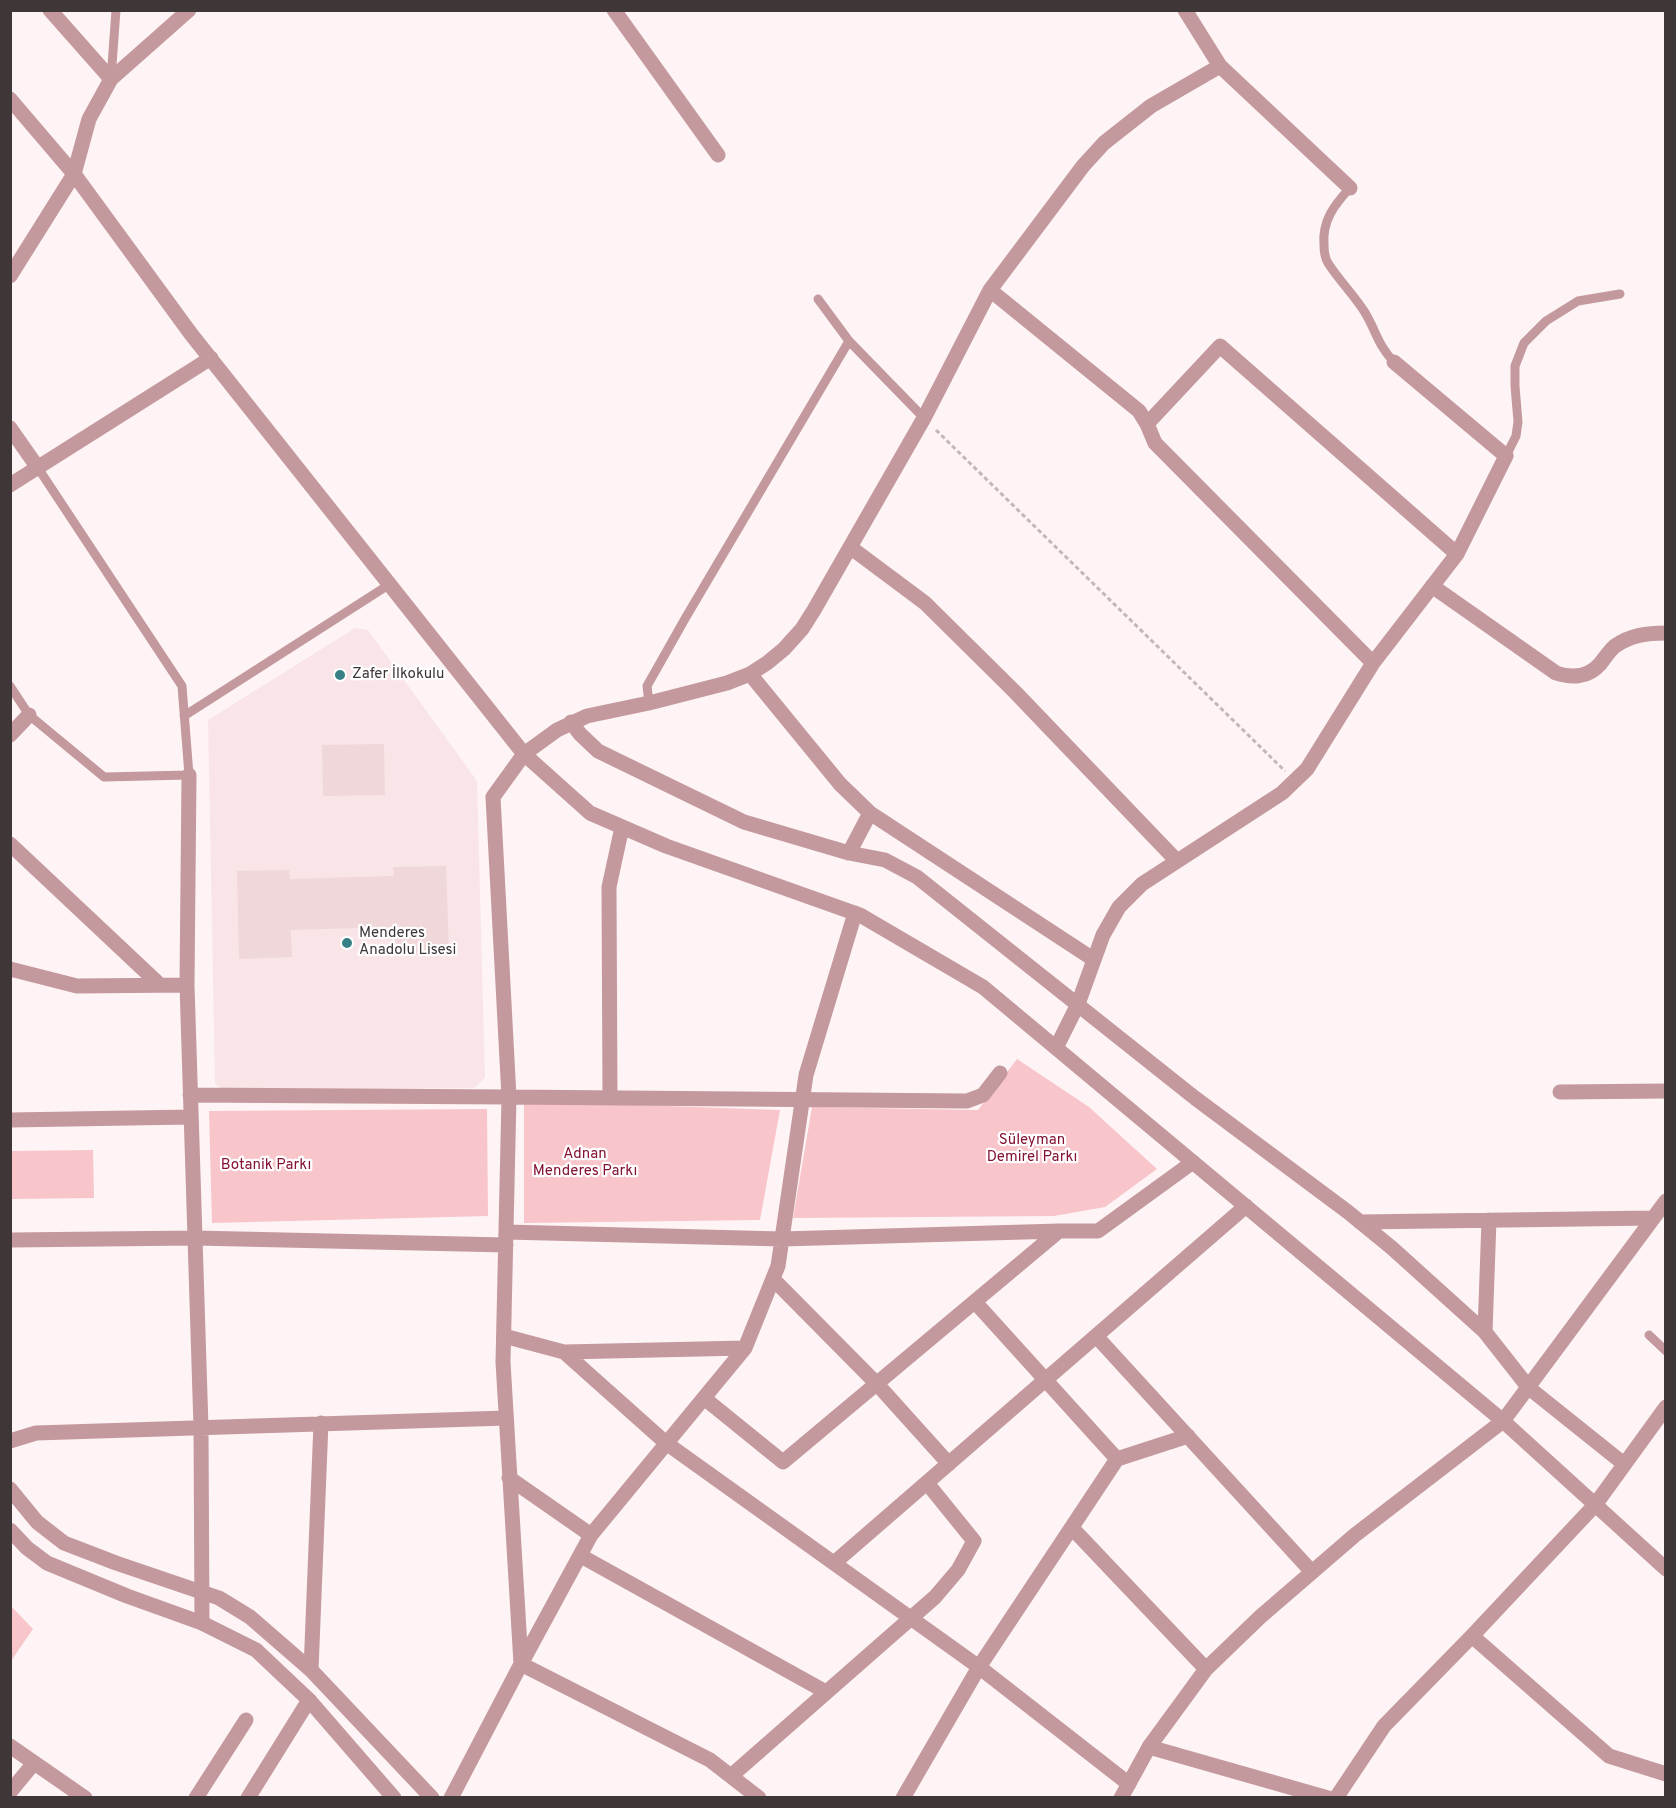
<!DOCTYPE html>
<html>
<head>
<meta charset="utf-8">
<style>
	body { margin:0 }
	#map { position:relative; width:1676px; height:1808px; overflow:hidden; background:#fef4f5; font-family:Overpass,sans-serif }
	canvas { display:block }
	.frame { position:absolute; inset:0; border:12px solid #3f3637; pointer-events:none }
</style>
</head>
<body>
<div id="map">
<canvas width="1676" height="1808"></canvas>
<div class="frame"></div>
</div>
<script>
const ctx = document.querySelector('canvas').getContext('2d');
ctx.lineJoin = 'round';
function paint(path, color) {
  ctx.fillStyle = color;
  ctx.fill(path, 'evenodd');
}
function stroke(path, color, width, dash) {
  ctx.strokeStyle = color;
  ctx.lineWidth = width;
  ctx.lineCap = dash ? 'butt' : 'round';
  ctx.setLineDash(dash || []);
  ctx.stroke(path);
}
function label(font, color, halo, rows, align = 'center') {
  ctx.font = font + ' Overpass,sans-serif';
  ctx.lineWidth = 4.5;
  ctx.setLineDash([]);
  ctx.textBaseline = 'middle';
  ctx.strokeStyle = halo;
  ctx.fillStyle = color;
  for (const [text, x, y, turn = 0] of rows) {
    ctx.save();
    ctx.translate(x, y);
    ctx.rotate((+turn || 0) * Math.PI / 180);
    ctx.textAlign = isNaN(turn) ? turn : align;
    if (halo) ctx.strokeText(text, 0, 0);
    ctx.fillText(text, 0, 0);
    ctx.restore();
  }
}
paint(new Path2D(`
	M 355,628 L 368,630 L 477,781 L 485,1078 L 474,1088 L 224,1091 L 215,1083 L 208,720 Z`), '#f9e5e7');
paint(new Path2D(`
	M 1017,1059 L 1089,1107 L 1157,1169 L 1105,1207 L 1054,1216 L 793,1218 L 812,1107 L 978,1110 Z
	M 524,1101 L 780,1110 L 760,1220 L 524,1223 Z
	M 487,1109 L 488,1216 L 212,1223 L 209,1111 Z
	M 93,1150 L 94,1198 L 11,1199 L 11,1151 Z
	M 11,1606 L 33,1629 L 11,1661 Z`), '#f8c5ca');
paint(new Path2D(`
	M 384,744 L 385,795 L 323,796 L 322,745 Z
	M 446,866 L 449,953 L 396,955 L 395,927 L 291,930 L 292,957 L 239,959 L 237,871 L 289,870 L 290,879 L 394,876 L 393,867 Z`), '#f0d7d9');
stroke(new Path2D(`
	M 936,430 L 1285,771`), '#c2b8b9', 3, [4.5, 3]);
stroke(new Path2D(`
	M 111,79 L 116,10
	M 1350,188 C 1334,205 1322,221 1324,245 C 1324,251 1325,258 1328,263 C 1338,279 1353,294 1364,311 C 1376,330 1377,344 1394,362
	M 818,299 L 849,341 L 924,418
	M 1506,456 L 1516,436 L 1518,422 L 1515,386 L 1515,366 L 1524,343 L 1546,321 L 1578,301 L 1620,294
	M 10,686 L 29,715 L 104,777 L 189,775 L 182,686 L 38,468
	M 649,703 L 647,686 L 686,617 L 849,341
	M 184,716 L 390,584
	M 1649,1335 L 1666,1351`), '#c4999d', 9);
stroke(new Path2D(`
	M 50,10 L 111,79
	M 614,10 L 718,155
	M 1185,10 L 1220,66 L 1350,188
	M 10,99 L 74,174 L 191,334 L 524,754 L 590,813 L 666,846 L 860,915 L 983,987 L 1503,1421 L 1666,1569
	M 10,276 L 74,174 L 89,119 L 111,79 L 189,10
	M 990,290 L 1139,411 L 1147,424 L 1155,443 L 1373,663
	M 1147,424 L 1220,346 L 1457,554
	M 10,428 L 38,468
	M 10,485 L 211,358
	M 850,547 L 925,603 L 1015,692 L 1177,861
	M 1432,586 L 1556,673 C 1571,678 1588,678 1600,664 C 1605,658 1609,651 1615,646 C 1631,635 1647,633 1666,633
	M 750,674 L 840,784 L 870,813 L 1093,959
	M 571,722 L 580,734 L 598,751 L 744,822 L 849,853 L 885,860 L 917,877 L 1195,1098 L 1348,1212 L 1392,1248 L 1485,1332 L 1529,1388 L 1624,1464
	M 10,735 L 29,715
	M 10,844 L 160,985
	M 849,853 L 870,813
	M 10,969 L 77,986 L 187,985 L 189,775
	M 187,985 L 201,1427 L 202,1623
	M 1056,1048 L 1078,1004 L 1103,935 L 1119,907 L 1142,884 L 1282,793 L 1307,769 L 1373,663 L 1457,554 L 1506,456 L 1394,362
	M 1560,1092 L 1666,1091
	M 190,1095 L 509,1097 L 493,797 L 524,754 L 557,730 L 587,716 L 649,703 L 727,683 L 750,674 L 767,663 L 784,649 L 802,629 L 814,610 L 924,418 L 990,290 L 1083,166 L 1104,143 L 1151,106 L 1220,66
	M 610,1098 L 609,887 L 622,827
	M 10,1120 L 191,1117
	M 1360,1222 L 1653,1218
	M 506,1232 L 782,1239 L 1059,1231
	M 10,1240 L 195,1238 L 506,1245
	M 773,1279 L 877,1384 L 949,1464
	M 975,1302 L 1117,1459
	M 1485,1332 L 1489,1220
	M 504,1336 L 564,1352 L 666,1443 L 979,1667 L 1129,1784
	M 1096,1336 L 1312,1572
	M 564,1352 L 745,1348
	M 704,1398 L 783,1462 L 1059,1231 L 1098,1231 L 1193,1162
	M 10,1441 L 36,1433 L 506,1418
	M 509,1478 L 591,1535
	M 1072,1528 L 1206,1669
	M 581,1556 L 826,1692
	M 834,1563 L 1246,1206
	M 1472,1636 L 1609,1756 L 1666,1774
	M 311,1670 L 321,1423
	M 10,1746 L 85,1798
	M 1149,1747 L 1328,1798
	M 731,1776 L 935,1597 L 958,1570 L 974,1541 L 927,1483
	M 10,1792 L 34,1763
	M 196,1798 L 246,1720
	M 248,1798 L 309,1700
	M 451,1798 L 521,1664 L 591,1535 L 745,1348 L 778,1266 L 806,1075 L 855,913
	M 759,1798 L 710,1760 L 521,1664 L 503,1362 L 509,1097 L 967,1101 L 983,1095 L 1000,1073
	M 903,1798 L 979,1667 L 1117,1459 L 1188,1436
	M 1121,1798 L 1149,1747 L 1206,1669 L 1260,1617 L 1355,1535 L 1503,1421 L 1666,1201
	M 1336,1798 L 1384,1726 L 1472,1636 L 1595,1505 L 1666,1407`), '#c4999d', 15);
stroke(new Path2D(`
	M 10,1489 L 37,1522 L 64,1543 L 116,1563 L 219,1598 L 250,1617 L 311,1670 L 432,1798
	M 10,1530 L 27,1548 L 47,1563 L 127,1596 L 202,1623 L 256,1650 L 309,1700 L 394,1798`), '#c4999d', 15);
for (const [x, y, r, color] of [
	[340,675,6,"#378085"],
	[347,943,6,"#378085"]
]) {
  const dot = new Path2D();
  dot.arc(x, y, r, 0, 2 * Math.PI);
  ctx.fillStyle = color;
  ctx.fill(dot);
  stroke(dot, '#fff', 2);
}
label('15px', '#3f3637', '#fff', [
	["Zafer İlkokulu",352,675],
	["Menderes",359,934],
	["Anadolu Lisesi",359,951]
], 'left');
label('15px', '#831233', '#fff', [
	["Süleyman",1032,1141],
	["Demirel Parkı",1032,1158],
	["Adnan",585,1155],
	["Menderes Parkı",585,1172],
	["Botanik Parkı",266,1166]
]);
</script>
</body>
</html>
